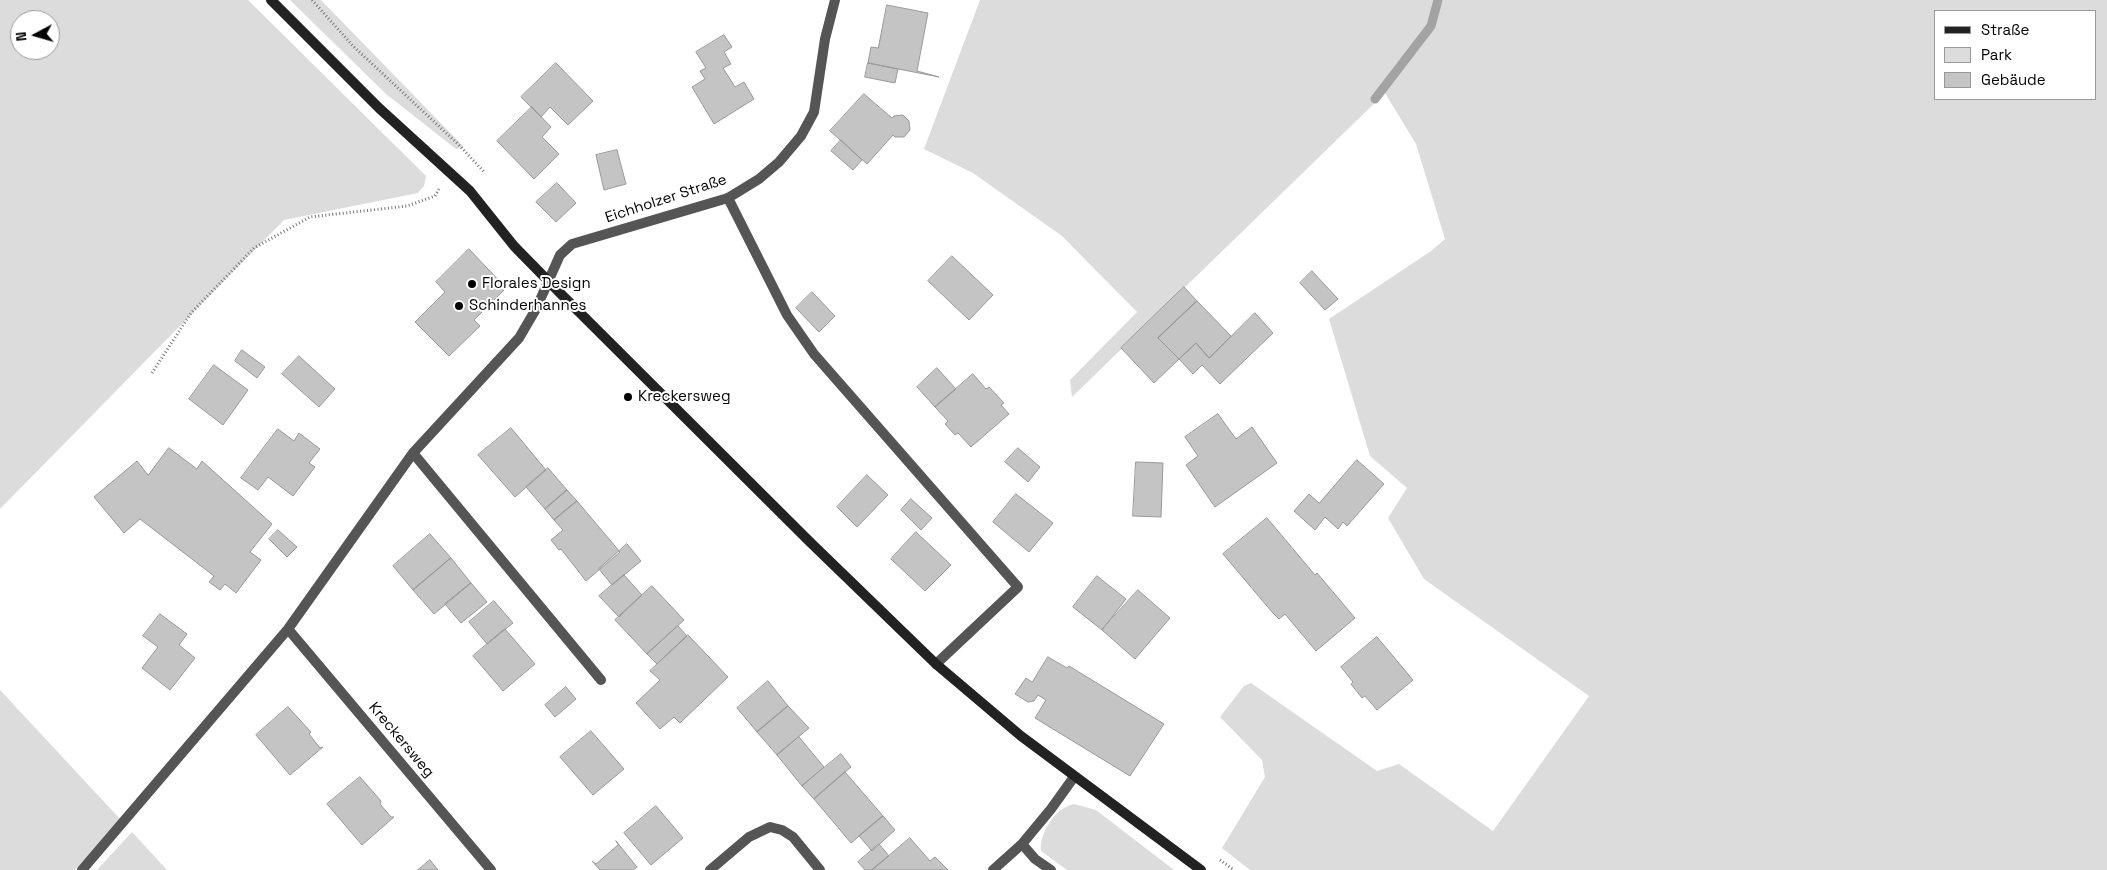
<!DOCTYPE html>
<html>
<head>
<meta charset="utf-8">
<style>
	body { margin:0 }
	#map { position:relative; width:2107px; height:870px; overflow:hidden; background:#fff; font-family:"Space Grotesk",sans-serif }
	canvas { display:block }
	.legend { position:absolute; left:1934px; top:10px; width:162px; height:90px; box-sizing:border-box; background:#fff; border:1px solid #999; margin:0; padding:6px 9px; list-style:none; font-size:15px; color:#000 }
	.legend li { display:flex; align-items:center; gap:10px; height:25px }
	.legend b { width:25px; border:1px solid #999 }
	.north { position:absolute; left:10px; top:10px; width:50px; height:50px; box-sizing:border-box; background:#fff; border:1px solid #999; border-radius:50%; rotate:264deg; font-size:14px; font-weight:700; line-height:20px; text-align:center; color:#000 }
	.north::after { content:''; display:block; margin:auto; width:18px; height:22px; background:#000; clip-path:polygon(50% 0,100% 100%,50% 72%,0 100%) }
</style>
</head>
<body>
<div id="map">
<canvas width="2107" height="870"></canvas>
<ul class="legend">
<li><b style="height:6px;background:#222"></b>Straße</li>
<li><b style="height:14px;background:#dcdcdc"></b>Park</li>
<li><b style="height:14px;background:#c4c4c4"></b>Gebäude</li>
</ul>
<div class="north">N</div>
</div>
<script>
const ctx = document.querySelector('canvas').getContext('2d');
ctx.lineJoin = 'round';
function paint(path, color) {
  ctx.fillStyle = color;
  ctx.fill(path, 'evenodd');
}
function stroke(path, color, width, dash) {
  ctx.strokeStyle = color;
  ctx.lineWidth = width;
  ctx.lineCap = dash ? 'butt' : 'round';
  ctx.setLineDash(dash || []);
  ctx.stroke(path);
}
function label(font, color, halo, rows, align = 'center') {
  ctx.font = font + ' "Space Grotesk",sans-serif';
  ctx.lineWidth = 4;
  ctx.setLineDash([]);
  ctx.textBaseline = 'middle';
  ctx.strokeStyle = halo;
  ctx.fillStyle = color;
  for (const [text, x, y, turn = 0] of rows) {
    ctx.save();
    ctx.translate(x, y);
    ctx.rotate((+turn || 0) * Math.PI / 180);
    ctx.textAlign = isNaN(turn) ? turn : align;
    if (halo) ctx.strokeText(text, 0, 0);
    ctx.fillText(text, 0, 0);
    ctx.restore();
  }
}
paint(new Path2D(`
	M 0,0 L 248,0 L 426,176 L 424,186 L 418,193 L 284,220 L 0,509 ZM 20,20 L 50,20 L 50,50 L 20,50 Z
	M 290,0 L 321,0 L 464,147 L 456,149 L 386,94 Z
	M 980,0 L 2107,0 L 2107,870 L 1250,870 L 1222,848 L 1265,777 L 1262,760 L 1220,717 L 1244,686 L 1251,683 L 1377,771 L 1399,764 L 1493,831 L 1589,696 L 1424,579 L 1388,518 L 1407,488 L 1370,456 L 1329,319 L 1431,251 L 1445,239 L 1416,144 L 1385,93 L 1072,397 L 1070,380 L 1137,312 L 1062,236 L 973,173 L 924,149 ZM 1936,11 L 2096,11 L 2096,99 L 1936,99 Z
	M 0,690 L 121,820 L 75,870 L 0,870 Z
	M 1074,804 L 1096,810 L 1174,870 L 1067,870 L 1041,851 C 1039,833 1056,807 1074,804 Z
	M 132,832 L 167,870 L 97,870 Z`), '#dcdcdc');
stroke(new Path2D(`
	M 1375,99 L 1431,26 L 1438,0`), '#a3a3a3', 9);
const building = new Path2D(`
	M 887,5 L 928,13 L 917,71 L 939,77 L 868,63 L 871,47 L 878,48 Z
	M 724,35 L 732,47 L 724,52 L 731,64 L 723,68 L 735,87 L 744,82 L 754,99 L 714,124 L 692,87 L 705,79 L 700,71 L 706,68 L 696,52 Z
	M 556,63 L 593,101 L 568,125 L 550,107 L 541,117 L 521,97 Z
	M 868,63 L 898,69 L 895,83 L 865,77 Z
	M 864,94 L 892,118 L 894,116 L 903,115 L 909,121 L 910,130 L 904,137 L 895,137 L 893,135 L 867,164 L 830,131 Z
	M 532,107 L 551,127 L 542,137 L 559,154 L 534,179 L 497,141 Z
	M 841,140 L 862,160 L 853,170 L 831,151 Z
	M 617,150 L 626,184 L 604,190 L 596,155 Z
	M 557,183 L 576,203 L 556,222 L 536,202 Z
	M 469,249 L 506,288 L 474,320 L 480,326 L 449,356 L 415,322 L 445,292 L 436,282 Z
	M 952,256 L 993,295 L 969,320 L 928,281 Z
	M 1312,271 L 1338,299 L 1325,310 L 1300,283 Z
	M 1184,287 L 1197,301 L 1158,338 L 1179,359 L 1154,383 L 1121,348 Z
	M 812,292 L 835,316 L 819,332 L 796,308 Z
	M 1197,301 L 1231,336 L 1209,358 L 1196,343 L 1179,359 L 1158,338 Z
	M 1255,313 L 1273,333 L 1220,384 L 1202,365 L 1193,374 L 1179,359 L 1196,343 L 1209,358 Z
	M 242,350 L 265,367 L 257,378 L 235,361 Z
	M 299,356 L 335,389 L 319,407 L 282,374 Z
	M 214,365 L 248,390 L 223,425 L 189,399 Z
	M 937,368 L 956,389 L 935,407 L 917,387 Z
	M 973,374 L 986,389 L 989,387 L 1004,403 L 1001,405 L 1009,414 L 971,447 L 958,433 L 955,435 L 945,424 L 948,421 L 935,407 Z
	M 1218,414 L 1236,439 L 1252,427 L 1277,463 L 1215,507 L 1186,465 L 1198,456 L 1185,437 Z
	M 511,428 L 546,470 L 515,497 L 478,455 Z
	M 278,429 L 294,441 L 299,433 L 320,449 L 309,463 L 315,467 L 293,496 L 268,477 L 258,490 L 241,478 Z
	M 169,448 L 197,469 L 202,461 L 272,524 L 250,552 L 261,560 L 236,593 L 225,584 L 220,590 L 209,582 L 214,576 L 140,519 L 124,533 L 94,497 L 137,461 L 148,475 Z
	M 1018,448 L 1040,467 L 1028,482 L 1005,462 Z
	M 1357,460 L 1384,484 L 1347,526 L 1343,522 L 1338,529 L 1325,517 L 1315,530 L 1294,511 L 1309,494 L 1319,503 Z
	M 1136,462 L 1163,463 L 1161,517 L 1133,516 Z
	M 548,468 L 567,490 L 545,509 L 526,487 Z
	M 867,475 L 888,495 L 857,527 L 837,507 Z
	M 567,490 L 577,501 L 554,520 L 545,509 Z
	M 1016,494 L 1053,523 L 1029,552 L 993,522 Z
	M 911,499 L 932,518 L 921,530 L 901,510 Z
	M 577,501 L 620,552 L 586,581 L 561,549 L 559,550 L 551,540 L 563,530 L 554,520 Z
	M 1267,518 L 1315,575 L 1317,573 L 1355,618 L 1316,651 L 1285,614 L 1279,619 L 1272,612 L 1223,554 Z
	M 278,530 L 297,547 L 287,557 L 269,539 Z
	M 916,532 L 951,565 L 925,591 L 891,559 Z
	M 430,534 L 451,558 L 413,590 L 393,566 Z
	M 627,544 L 641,561 L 612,585 L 599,569 Z
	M 451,558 L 471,583 L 434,614 L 413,590 Z
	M 624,575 L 642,595 L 619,617 L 599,596 Z
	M 1097,576 L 1126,599 L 1102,630 L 1073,607 Z
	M 471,583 L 487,602 L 461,623 L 445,604 Z
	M 652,586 L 684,620 L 647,654 L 615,620 Z
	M 1138,590 L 1170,618 L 1135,659 L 1102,630 Z
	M 494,601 L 513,623 L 487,644 L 469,622 Z
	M 160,614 L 187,634 L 179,645 L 195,658 L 170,690 L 142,668 L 158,647 L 143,636 Z
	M 678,626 L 687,636 L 657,664 L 647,654 Z
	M 505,629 L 535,664 L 503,691 L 473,656 Z
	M 688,635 L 728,677 L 680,723 L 674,717 L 660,729 L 636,703 L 660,680 L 650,671 Z
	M 1377,637 L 1413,680 L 1377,710 L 1365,696 L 1362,698 L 1351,684 L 1353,682 L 1341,667 Z
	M 1048,657 L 1067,668 L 1069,666 L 1164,724 L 1130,776 L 1035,718 L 1046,700 L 1038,695 L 1034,701 L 1028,702 L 1015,694 L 1026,678 L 1032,682 Z
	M 768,681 L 788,706 L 757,732 L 737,708 Z
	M 566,687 L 576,699 L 555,717 L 545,705 Z
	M 788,706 L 809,728 L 777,755 L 757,732 Z
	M 288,707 L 311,732 L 309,734 L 320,748 L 323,747 L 290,775 L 256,735 Z
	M 591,731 L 624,769 L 593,795 L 560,757 Z
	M 799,737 L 824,767 L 802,786 L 777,755 Z
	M 841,754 L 851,767 L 814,799 L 802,786 Z
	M 845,772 L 883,816 L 851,843 L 814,799 Z
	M 360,777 L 381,801 L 380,804 L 391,817 L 394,817 L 362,845 L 327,804 Z
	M 656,806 L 683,838 L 651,865 L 624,833 Z
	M 883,816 L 895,830 L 872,851 L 859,836 Z
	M 910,838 L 930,861 L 935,857 L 948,870 L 872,870 Z
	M 616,841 L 637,867 L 633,870 L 600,870 L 592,861 L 596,864 L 618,845 Z
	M 879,844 L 889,856 L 872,870 L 865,870 L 858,862 Z
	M 430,860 L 438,870 L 418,870 Z`);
paint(building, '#c4c4c4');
stroke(building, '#999', 1);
stroke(new Path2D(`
	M 312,0 L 353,46 L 458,144 L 485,173
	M 152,373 L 191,313 L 254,248 L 310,217 L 407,206 L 435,196 L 439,189
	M 1220,860 L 1234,870`), '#777', 3, [1, 2.5]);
stroke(new Path2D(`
	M 728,198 L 787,315 L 814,354 L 1018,587 L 936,664
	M 993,870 L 1022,844
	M 1051,870 L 1035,859 L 1022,844 L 1051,809 L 1074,777`), '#555', 10);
stroke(new Path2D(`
	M 413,453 L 601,680
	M 288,629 L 491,870
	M 82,870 L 288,629 L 413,453 L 519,338 L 536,309 L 560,255 L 572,244 L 728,198 L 759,179 L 779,162 L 801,136 L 814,112 L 825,39 L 835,0
	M 710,870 L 749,837 L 770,827 L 782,830 L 793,837 L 820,870`), '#555', 10);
stroke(new Path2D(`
	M 271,0 L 379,108 L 470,191 L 514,246 L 561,294 L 811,543 L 936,664 L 1021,736 L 1201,870`), '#222', 10);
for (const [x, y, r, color] of [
	[472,284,5,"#000"],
	[459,306,5,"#000"],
	[628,397,5,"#000"]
]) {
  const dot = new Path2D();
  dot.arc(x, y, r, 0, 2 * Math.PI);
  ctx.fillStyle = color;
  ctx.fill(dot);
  stroke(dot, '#fff', 2);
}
label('15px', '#000', '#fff', [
	["Eichholzer Straße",666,199,-18],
	["Kreckersweg",401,740,50]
]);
label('15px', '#000', '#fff', [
	["Florales Design",482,284],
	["Schinderhannes",469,306],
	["Kreckersweg",638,397]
], 'left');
</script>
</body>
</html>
